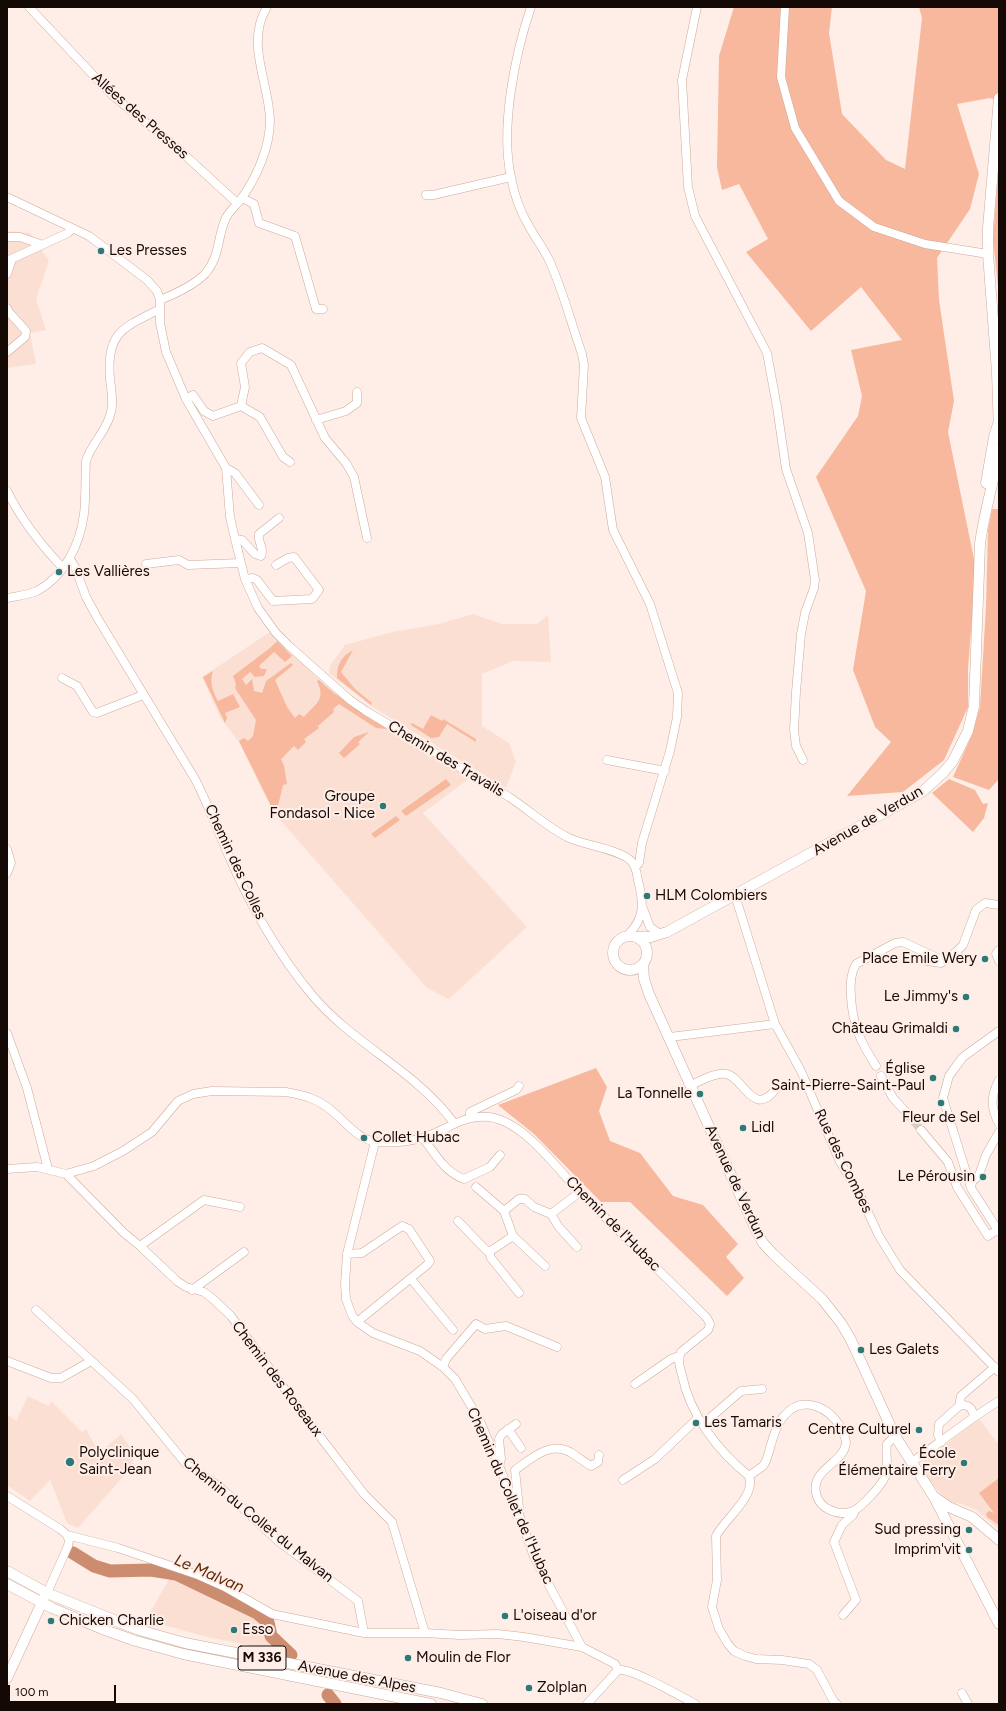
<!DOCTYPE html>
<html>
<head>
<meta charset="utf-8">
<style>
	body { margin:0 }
	#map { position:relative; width:1006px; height:1711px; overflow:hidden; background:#feeee7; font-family:Figtree,sans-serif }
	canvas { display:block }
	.frame { position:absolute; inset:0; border:8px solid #150905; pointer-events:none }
	.scale { position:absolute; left:8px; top:1685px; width:108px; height:18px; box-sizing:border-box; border:2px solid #150905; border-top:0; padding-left:5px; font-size:12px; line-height:14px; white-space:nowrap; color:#150905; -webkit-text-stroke:3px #feeee7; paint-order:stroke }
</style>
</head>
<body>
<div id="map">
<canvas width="1006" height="1711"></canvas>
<div class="frame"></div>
<div class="scale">100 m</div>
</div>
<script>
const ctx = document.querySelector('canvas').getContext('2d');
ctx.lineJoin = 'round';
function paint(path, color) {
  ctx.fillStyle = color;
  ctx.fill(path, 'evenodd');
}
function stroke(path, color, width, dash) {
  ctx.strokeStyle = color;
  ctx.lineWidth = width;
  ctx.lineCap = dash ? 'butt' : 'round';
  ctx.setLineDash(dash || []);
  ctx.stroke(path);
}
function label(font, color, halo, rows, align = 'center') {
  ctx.font = font + ' Figtree,sans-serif';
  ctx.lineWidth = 4;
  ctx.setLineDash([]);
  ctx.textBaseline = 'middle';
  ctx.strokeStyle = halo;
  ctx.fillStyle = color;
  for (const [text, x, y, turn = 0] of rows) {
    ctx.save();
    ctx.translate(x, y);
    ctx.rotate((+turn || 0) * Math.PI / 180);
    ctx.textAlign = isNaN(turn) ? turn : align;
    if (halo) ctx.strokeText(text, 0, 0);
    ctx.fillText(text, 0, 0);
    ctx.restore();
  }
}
paint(new Path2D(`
	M 7,231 L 30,233 L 49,261 L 36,299 L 46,330 L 30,333 L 36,364 L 7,368 Z
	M 473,614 L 502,624 L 537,624 L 548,615 L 551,662 L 513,661 L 482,674 L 482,726 L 509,743 L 516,762 L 506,788 L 371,706 L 329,673 L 331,664 L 345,645 L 392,632 L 439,624 Z
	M 270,632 L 333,693 L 471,777 L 423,813 L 527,927 L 449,999 L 427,988 L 274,813 L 239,742 L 221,719 L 202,677 Z
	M 28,1396 L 49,1406 L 51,1401 L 82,1432 L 86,1429 L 99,1453 L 121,1434 L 136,1456 L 132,1461 L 134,1464 L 78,1528 L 67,1523 L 50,1480 L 30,1501 L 7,1485 L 7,1414 L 16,1421 Z
	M 979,1419 L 997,1442 L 999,1441 L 999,1529 L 976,1510 L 962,1504 L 948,1502 L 943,1497 L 927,1477 L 921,1463 Z
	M 170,1577 L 248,1611 L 259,1619 L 273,1650 L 207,1637 L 146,1620 Z`), '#fcdfd3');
paint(new Path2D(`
	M 734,7 L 832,7 L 829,33 L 842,114 L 886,160 L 905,169 L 922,18 L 919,7 L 999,7 L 999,101 L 990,98 L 957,104 L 979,174 L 970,209 L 937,258 L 939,300 L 954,401 L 948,432 L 976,569 L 968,668 L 968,707 L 944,760 L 903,792 L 847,796 L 891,742 L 875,727 L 853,670 L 866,591 L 816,477 L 858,416 L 862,396 L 851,350 L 902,340 L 861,287 L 811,331 L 746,252 L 768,239 L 739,184 L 722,190 L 717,167 L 719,56 Z
	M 999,161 L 999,297 L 993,239 Z
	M 992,509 L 999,509 L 999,779 L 989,790 L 953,777 L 972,735 L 980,707 L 986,607 L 988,530 Z
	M 277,641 L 292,656 L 285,662 L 274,652 L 259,666 L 261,669 L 267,669 L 264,676 L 255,677 L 250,672 L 242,679 L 246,685 L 252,679 L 254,691 L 262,693 L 266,681 L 291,663 L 293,665 L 275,680 L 287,707 L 295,718 L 299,714 L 304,717 C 316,703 326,700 317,681 L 319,680 L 334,693 L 387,729 L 376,728 L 339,704 L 333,709 L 334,712 L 318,726 L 319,728 L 304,739 L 306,742 L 298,750 L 294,746 L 281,759 L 284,766 L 287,784 L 283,785 L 278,806 L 282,821 L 274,812 L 239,741 L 244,738 L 248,741 L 253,736 L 256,720 L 235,688 L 236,684 L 233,676 L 270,648 Z
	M 353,650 L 341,672 L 355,689 L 372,703 L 371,705 L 337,678 C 337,664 341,657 353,650 Z
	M 213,671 C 209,682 213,692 218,701 L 233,694 L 240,707 L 225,713 L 227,718 L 225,723 L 203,677 Z
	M 431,715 L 442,721 L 443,719 L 476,739 L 476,742 L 447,724 L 439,737 L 431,738 L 411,725 L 412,723 L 423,729 Z
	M 369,732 L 358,742 L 360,744 L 344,758 L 339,753 L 354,737 Z
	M 446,779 L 451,785 L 406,816 L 401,811 Z
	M 949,779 L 975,790 L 983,804 L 988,803 L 984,818 L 973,832 L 932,793 Z
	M 396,816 L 400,820 L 375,838 L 371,834 Z
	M 596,1068 L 607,1087 L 599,1111 L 610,1141 L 640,1153 L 673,1196 L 703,1205 L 738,1244 L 726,1257 L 744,1278 L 727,1296 L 630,1202 L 601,1202 L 534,1134 L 498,1105 Z
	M 999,1478 L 999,1525 L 987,1517 L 986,1514 L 989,1511 L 994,1513 L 979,1493 Z`), '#f7b89d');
stroke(new Path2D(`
	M 73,1553 L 94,1566 L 110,1571 L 151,1570 L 176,1574 L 257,1613 L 268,1622 L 271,1636 L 291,1655
	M 328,1695 L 335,1704`), '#cb8c70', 13);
stroke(new Path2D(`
	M 906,1112 L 921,1130`), '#dbccc5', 8, [8, 4]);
const minor = new Path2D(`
	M 29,7 L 112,95 L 175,146 L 237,203
	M 531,7 C 515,54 500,128 511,177 C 514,195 521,213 530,228 C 536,239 544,249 549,260 C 563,290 571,323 582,354 L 584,365 L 581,418 L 605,477 L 613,530 L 650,604 L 678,693 L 677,717 L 670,751 L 642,843 L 639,863 L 635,867
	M 697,7 L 682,80 L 688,187 L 695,216 L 767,353 L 777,407 L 786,469 L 808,533 L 815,580 L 814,588 L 805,613 L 801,634 L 796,692 L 794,730 L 796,746 L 803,760
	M 785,7 L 781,77 L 795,128 L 839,201 L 874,227 L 925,244 L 988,254
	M 426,195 L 433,195 L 511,177
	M 7,197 L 89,236 L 147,280 L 157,291 L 160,300 L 160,323 L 166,352 L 186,399 L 226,468 L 230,517 L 235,539 L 245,579 L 258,608 L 276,633 L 288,645 L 350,700 L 366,711 C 413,739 461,768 509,797 C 529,810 547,827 569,838 C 584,845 622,850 631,861 C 636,866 637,874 638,880 C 644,904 645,918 627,936
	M 242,198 L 254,204 L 259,223 L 295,236 L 316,309 L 323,309
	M 7,237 L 20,237 L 40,244
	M 7,261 L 68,233 L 72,229
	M 7,274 L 12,259
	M 160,300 C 175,294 194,285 205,274 C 220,257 217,239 225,220 C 228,212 236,206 241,199 C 257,177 270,147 270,120 C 269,82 245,43 267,7
	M 7,308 L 8,311 L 26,331 L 25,337 L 7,352
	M 186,399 L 193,395 L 204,411 L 213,416 L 241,406 L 245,387 L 241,363 L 250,352 L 262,348 L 291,365 L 325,438 L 346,463 L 354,477 L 367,538
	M 241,406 L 260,417 L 283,457 L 290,462
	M 316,420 L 346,411 L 357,403 L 357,392
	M 226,468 L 235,473 L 259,505
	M 7,491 C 21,519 41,545 63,568
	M 235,539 L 242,540 L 255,554 L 261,556 C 265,548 257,542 259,534 L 279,518
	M 70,559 L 75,567 L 86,597 L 98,619 L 195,779 C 209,806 219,835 232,863 C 251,907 281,958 312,995 C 353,1044 416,1071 454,1123
	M 146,564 L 179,560 L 188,565 L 240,563
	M 245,579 L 253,578 L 257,580 L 273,601 L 312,599 L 319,590 L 294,557 L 288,558 L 276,565
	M 7,598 C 17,596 28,595 37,591 C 65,576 80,544 84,514 C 86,497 85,479 86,461 C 91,444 107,431 111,412 C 114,402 111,389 110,379 C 106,332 123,328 160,309
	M 62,678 L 77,686 L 93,712 L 97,713 L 143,695
	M 607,760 L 665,771
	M 7,849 L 11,863 L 7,873
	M 735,895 L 775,1024 L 801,1071 L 840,1162 L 860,1195 L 879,1236 L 900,1270 L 999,1372
	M 642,906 L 650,927 L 660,934
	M 999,950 L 996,954 L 999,961
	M 921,960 L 941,963 L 956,952 L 963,945 L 976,910 L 985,903 L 999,905
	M 999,1031 L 963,1057 L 957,1065 L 949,1076 L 943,1098 L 971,1188 L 999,1232
	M 7,1033 L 27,1088 L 48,1169
	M 670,1037 L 775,1024
	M 876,1066 C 860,1041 853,1026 851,997 C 850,986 850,974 856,964 L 895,943 L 903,942 L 944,961
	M 881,1076 L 893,1098 L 906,1112
	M 999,1080 C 990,1097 991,1109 999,1124
	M 691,1085 C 701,1081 715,1072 726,1074 C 743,1076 754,1121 777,1087
	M 470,1118 L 470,1112 L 516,1090 L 519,1086
	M 921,1130 L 948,1162 L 957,1187 L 988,1236 L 997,1230
	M 423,1138 C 435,1154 445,1172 464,1179 L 490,1167 L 500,1155
	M 375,1142 L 347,1254 L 345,1284 L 346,1299 L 352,1315 L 357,1322 L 373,1333 L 420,1351 L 443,1367 L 455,1379 L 480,1421 L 518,1511 L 534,1557 L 582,1647
	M 7,1169 L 37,1167 L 66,1174 L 94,1166 L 123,1151 L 152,1132 L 178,1101 L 193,1094 L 212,1091 L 286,1092 C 303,1095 319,1099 332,1111 C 346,1122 357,1139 376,1142 C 390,1143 410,1142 424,1137 C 447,1130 464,1114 489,1117 C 504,1119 520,1130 531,1140 C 549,1156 564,1176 581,1193 C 622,1235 665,1276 707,1318 L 710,1324 L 708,1330 L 681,1352 C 677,1360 680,1367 682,1375 C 690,1415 718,1451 749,1476 C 757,1495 724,1520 716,1536 L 717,1580 L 712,1607 L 719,1629 L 728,1644 L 734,1651 L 745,1656 L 756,1659 L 782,1660 L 809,1664 L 817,1670 L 834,1702 L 837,1704
	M 66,1174 L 124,1233 L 140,1246 L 177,1281 L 186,1287 L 204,1292 L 213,1299 L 231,1316 L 315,1430 L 364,1494 L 392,1522 L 425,1633
	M 476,1187 L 504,1211 L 513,1236 L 545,1266
	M 971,1188 L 972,1182 L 979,1175 L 986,1155 L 999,1132
	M 504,1211 L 519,1199 L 525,1199 L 534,1207 L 551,1214
	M 458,1221 L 485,1249 L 489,1252 L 513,1236
	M 140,1246 L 204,1200 L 240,1207
	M 577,1247 L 558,1226 L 551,1214 L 580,1192
	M 489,1252 L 491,1258 L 519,1293
	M 347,1254 L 362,1253 L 402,1226 L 409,1229 L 430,1261 L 427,1265 L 357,1322
	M 411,1279 L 453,1330
	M 192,1290 L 244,1252
	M 36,1310 L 133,1399 L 186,1464 L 220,1487 L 278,1541 L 358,1601 L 364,1633
	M 7,1361 L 51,1378 L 61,1378 L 91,1361
	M 443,1367 L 446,1359 L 476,1324 L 485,1329 L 506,1326 L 557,1347
	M 635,1384 L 671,1359 L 679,1356
	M 959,1406 C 968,1403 972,1408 974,1416
	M 703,1424 L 741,1391 L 762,1389
	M 508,1429 L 521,1448
	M 941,1442 L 938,1435 L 939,1424 L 959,1406 L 961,1396 L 995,1367
	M 912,1462 C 941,1442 969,1419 999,1401
	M 499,1468 L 501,1459 L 499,1439 L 502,1434 L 516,1424
	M 749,1476 L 763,1466 L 766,1461 C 771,1447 774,1427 784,1416 C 802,1394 829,1407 841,1428 C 843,1433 846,1438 846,1443 C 844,1463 811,1469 816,1493 C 819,1509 840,1518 855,1510 C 862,1506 880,1487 884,1479 C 890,1469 885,1455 887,1444 L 895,1436
	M 623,1480 L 655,1459 L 698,1418
	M 7,1496 L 60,1529 L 67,1535 L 118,1548 L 198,1575 L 225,1587 L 272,1614 L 364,1633 L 425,1633 L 460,1635 L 498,1634 L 524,1637 L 582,1647 L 615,1664 L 618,1670
	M 519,1508 L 515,1470 C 532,1458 550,1441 570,1452 C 578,1457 584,1462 591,1466 L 598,1462 L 599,1455
	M 47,1593 L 68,1546 L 69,1540 L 67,1535
	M 843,1615 L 856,1600 L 834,1542 L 842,1525 L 853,1515 L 855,1510
	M 618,1670 C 630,1667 682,1697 695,1704
	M 962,1693 L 968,1704
	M 587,1704 L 618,1670`);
const major = new Path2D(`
	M 999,98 L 988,228 L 988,254 L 997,372 L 999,431
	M 986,483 L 994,437 L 998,424
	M613 953a17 17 0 1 1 34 0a17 17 0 1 1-34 0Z
	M 636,937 L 651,937 L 667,932 L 922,792 L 943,773 L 953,761 L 968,731 L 974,706 L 980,544 C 984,512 994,482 999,450
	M 643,964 L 644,979 L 649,994 L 755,1228 L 763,1243 L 773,1254 L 822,1299 L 841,1323 L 851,1340 L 895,1436 L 934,1497 L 999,1624
	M 936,1498 L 949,1507 L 972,1517 L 999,1540
	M 7,1571 L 47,1593 L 109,1618 L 139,1630 L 185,1643 L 441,1693 L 482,1704
	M 7,1584 L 52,1608 L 102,1629 L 136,1641 L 183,1654 L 431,1704
	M 7,1678 L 44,1598`);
stroke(minor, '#cfa999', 9);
stroke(major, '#cfa999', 11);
stroke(minor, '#fff', 8);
stroke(major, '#fff', 10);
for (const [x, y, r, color] of [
	[101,251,4,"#2e7877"],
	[59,572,4,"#2e7877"],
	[383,806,4,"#2e7877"],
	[647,896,4,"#2e7877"],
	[985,959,4,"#2e7877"],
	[966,997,4,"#2e7877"],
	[956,1029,4,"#2e7877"],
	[933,1078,4,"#2e7877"],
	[700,1094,4,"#2e7877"],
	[941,1103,4,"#2e7877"],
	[743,1128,4,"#2e7877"],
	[364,1138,4,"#2e7877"],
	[983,1177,4,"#2e7877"],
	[861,1350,4,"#2e7877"],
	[696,1423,4,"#2e7877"],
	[919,1430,4,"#2e7877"],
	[70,1462,5,"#2e7877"],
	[964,1463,4,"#2e7877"],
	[969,1530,4,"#2e7877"],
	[969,1550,4,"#2e7877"],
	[505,1616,4,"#2e7877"],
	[51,1621,4,"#2e7877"],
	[234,1630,4,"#2e7877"],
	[408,1658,4,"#2e7877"],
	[529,1688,4,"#2e7877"]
]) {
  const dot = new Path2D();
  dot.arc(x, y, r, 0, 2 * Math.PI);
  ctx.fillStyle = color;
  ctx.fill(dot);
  stroke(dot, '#feeee7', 1.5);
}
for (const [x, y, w] of [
	[262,1658,48]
]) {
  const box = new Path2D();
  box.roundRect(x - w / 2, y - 12, w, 24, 3);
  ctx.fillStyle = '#feeee7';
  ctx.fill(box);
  stroke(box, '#150905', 1);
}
label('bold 14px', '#150905', null, [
	["M 336",262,1658]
]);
label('15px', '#150905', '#feeee7', [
	["Allées des Presses",140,116,41],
	["Chemin des Travails",446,759,31],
	["Avenue de Verdun",868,821,-30],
	["Chemin des Colles",235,862,65],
	["Rue des Combes",843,1161,64],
	["Avenue de Verdun",735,1182,65],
	["Chemin de l'Hubac",613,1224,45],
	["Chemin des Roseaux",277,1379,53],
	["Chemin du Collet de l'Hubac",510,1496,66],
	["Chemin du Collet du Malvan",258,1520,39],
	["Avenue des Alpes",357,1677,11]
]);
label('15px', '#150905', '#feeee7', [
	["Les Presses",109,251],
	["Les Vallières",67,572],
	["Groupe",375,797,"right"],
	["Fondasol - Nice",375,814,"right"],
	["HLM Colombiers",655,896],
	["Place Emile Wery",977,959,"right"],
	["Le Jimmy's",958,997,"right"],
	["Château Grimaldi",948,1029,"right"],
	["Église",925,1069,"right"],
	["Saint-Pierre-Saint-Paul",925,1086,"right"],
	["La Tonnelle",692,1094,"right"],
	["Fleur de Sel",941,1118,"center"],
	["Lidl",751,1128],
	["Collet Hubac",372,1138],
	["Le Pérousin",975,1177,"right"],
	["Les Galets",869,1350],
	["Les Tamaris",704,1423],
	["Centre Culturel",911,1430,"right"],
	["Polyclinique",79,1453],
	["Saint-Jean",79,1470],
	["École",956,1454,"right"],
	["Élémentaire Ferry",956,1471,"right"],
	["Sud pressing",961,1530,"right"],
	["Imprim'vit",961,1550,"right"],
	["L'oiseau d'or",513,1616],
	["Chicken Charlie",59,1621],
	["Esso",242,1630],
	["Moulin de Flor",416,1658],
	["Zolplan",537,1688]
], 'left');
label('italic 16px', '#602708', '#feeee7', [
	["Le Malvan",209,1574,23]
]);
</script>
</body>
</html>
